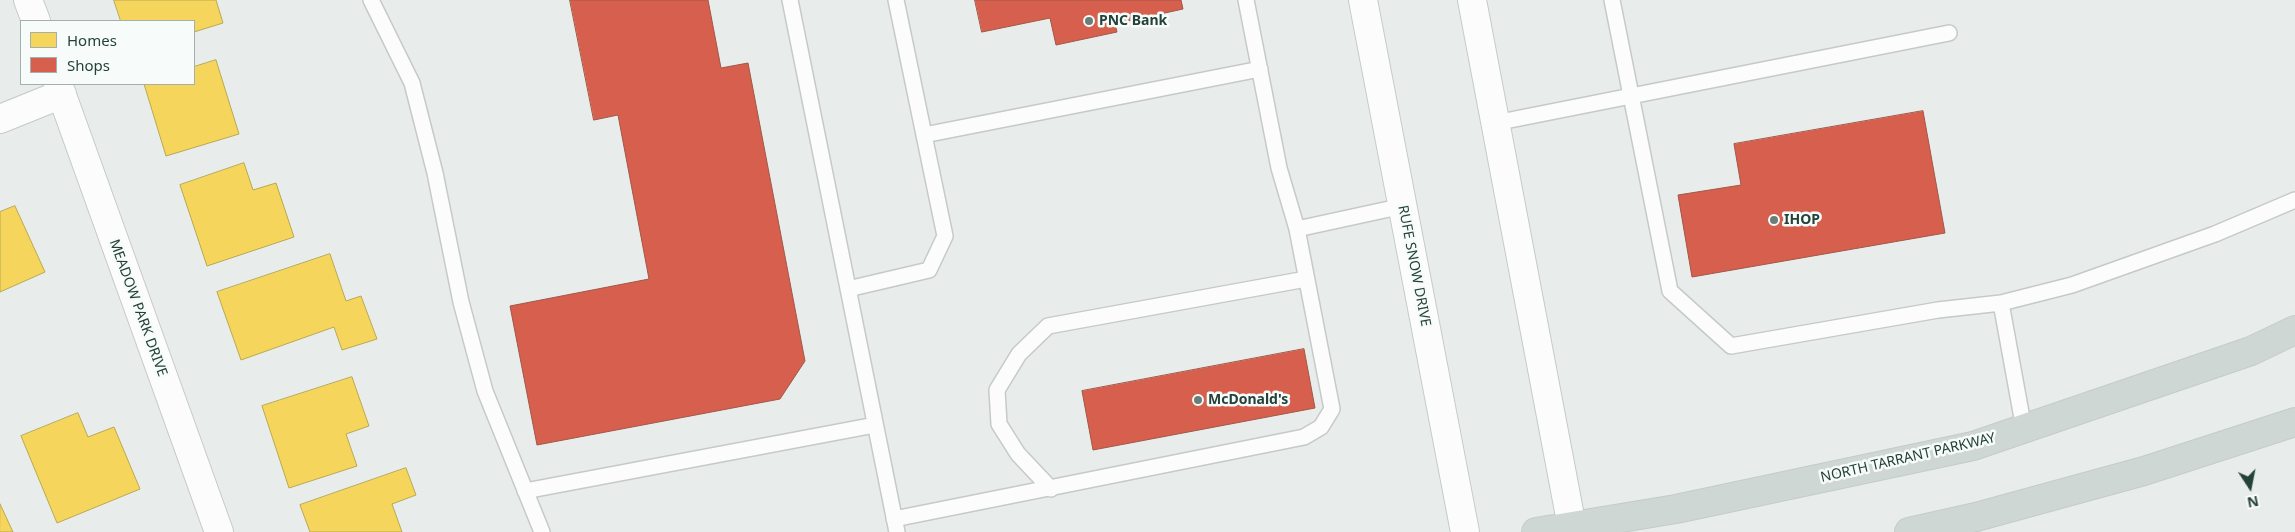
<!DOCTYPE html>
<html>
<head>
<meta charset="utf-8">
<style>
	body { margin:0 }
	#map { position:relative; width:2295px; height:532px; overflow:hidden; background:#e8edeb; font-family:"Noto Sans",sans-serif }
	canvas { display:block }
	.legend { position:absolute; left:20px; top:20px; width:175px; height:65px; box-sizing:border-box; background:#f7fbf9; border:1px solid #a3b1ad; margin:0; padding:6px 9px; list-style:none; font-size:15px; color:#24423a }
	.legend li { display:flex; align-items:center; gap:10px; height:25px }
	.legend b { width:25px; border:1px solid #a3b1ad }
	.north { position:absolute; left:2225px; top:462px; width:50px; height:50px; -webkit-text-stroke:4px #f7fbf9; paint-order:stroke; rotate:169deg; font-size:14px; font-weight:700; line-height:20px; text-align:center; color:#24423a }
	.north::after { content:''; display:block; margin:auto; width:18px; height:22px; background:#24423a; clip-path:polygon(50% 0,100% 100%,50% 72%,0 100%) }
</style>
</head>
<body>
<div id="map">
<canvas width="2295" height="532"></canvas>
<ul class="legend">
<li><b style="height:14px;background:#f6d55c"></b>Homes</li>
<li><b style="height:14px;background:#d6604d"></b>Shops</li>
</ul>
<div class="north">N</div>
</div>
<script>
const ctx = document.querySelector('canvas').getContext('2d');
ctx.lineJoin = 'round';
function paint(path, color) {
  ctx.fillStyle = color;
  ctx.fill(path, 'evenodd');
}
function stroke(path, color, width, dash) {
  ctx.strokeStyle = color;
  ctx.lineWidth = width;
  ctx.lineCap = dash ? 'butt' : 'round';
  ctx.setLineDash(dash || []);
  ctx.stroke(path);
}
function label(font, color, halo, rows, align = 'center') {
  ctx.font = font + ' "Noto Sans",sans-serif';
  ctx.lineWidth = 5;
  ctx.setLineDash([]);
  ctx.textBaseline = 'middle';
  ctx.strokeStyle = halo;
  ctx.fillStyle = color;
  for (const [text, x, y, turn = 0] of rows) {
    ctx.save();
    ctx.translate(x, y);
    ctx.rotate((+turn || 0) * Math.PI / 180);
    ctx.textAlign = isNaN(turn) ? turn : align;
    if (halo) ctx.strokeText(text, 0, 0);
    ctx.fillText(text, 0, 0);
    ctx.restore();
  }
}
const homes = new Path2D(`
	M 114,0 L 216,0 L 223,23 L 194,32 L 194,21 L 121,21 Z
	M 216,60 L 239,134 L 166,156 L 144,84 L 194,84 L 194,67 Z
	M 244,163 L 253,190 L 276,183 L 294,237 L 207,266 L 180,185 Z
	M 15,206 L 45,272 L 0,292 L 0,212 Z
	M 330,254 L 346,301 L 361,296 L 377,339 L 342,350 L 334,327 L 241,360 L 217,292 Z
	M 352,377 L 369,426 L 346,434 L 357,466 L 289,488 L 262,406 Z
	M 78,413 L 88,437 L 114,427 L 140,489 L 57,523 L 21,436 Z
	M 406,468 L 416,495 L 392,504 L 402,532 L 310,532 L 300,505 Z
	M 0,504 L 13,532 L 0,532 Z`);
paint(homes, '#f6d55c');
stroke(homes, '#b7a952', 1);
const shops = new Path2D(`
	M 570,0 L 708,0 L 721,68 L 748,63 L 805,361 L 780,399 L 537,445 L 510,306 L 649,279 L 618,115 L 594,120 Z
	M 975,0 L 1181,0 L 1183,9 L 1115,24 L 1117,32 L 1056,45 L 1050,18 L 982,32 Z
	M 1923,111 L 1945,233 L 1692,277 L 1678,195 L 1741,185 L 1734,144 Z
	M 1304,349 L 1315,408 L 1093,450 L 1082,391 Z`);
paint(shops, '#d6604d');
stroke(shops, '#a15747', 1);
const lane = new Path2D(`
	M 371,0 L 412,83 L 435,173 L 461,302 L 485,391 L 542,532
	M 790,0 L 897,532
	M 896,0 L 924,135
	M 1246,0 L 1279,168 L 1297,229
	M 1612,0 L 1670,291 L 1731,346 L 1938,310 L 2001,303 L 2072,285 L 2215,234 L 2295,200
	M 1495,123 L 1949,33
	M 848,289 L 929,270 L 945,236 L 924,135 L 1260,69
	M 2001,303 L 2024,429
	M 1051,489 L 1018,454 L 999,424 L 997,390 L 1019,354 L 1048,326 L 1306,279
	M 525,491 L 875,425
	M 894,519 L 1304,437 L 1321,427 L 1332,409 L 1297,229 L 1403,206`);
const street = new Path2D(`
	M 28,0 L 36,21
	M 58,84 L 219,532
	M 0,119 L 62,94`);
const secondary = new Path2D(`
	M 1363,0 L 1465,532
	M 1472,0 L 1573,532`);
const primary = new Path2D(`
	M 1536,532 L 1676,509 L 1973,446 L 2251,351 L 2295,330
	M 1909,532 L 1976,517 L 2144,471 L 2295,422`);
stroke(lane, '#c5cac8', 18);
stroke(street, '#c5cac8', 30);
stroke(secondary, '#c3cbc8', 30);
stroke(primary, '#c3ccc9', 30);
stroke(lane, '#fcfcfc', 15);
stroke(street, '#fcfcfc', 28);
stroke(secondary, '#fcfcfc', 28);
stroke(primary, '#cfd7d5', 28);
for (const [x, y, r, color] of [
	[1089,21,5,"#697e78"],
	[1774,220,5,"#697e78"],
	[1198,400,5,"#697e78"]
]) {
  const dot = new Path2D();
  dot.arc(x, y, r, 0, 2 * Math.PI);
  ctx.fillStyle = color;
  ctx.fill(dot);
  stroke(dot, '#f7fbf9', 2);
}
label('bold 14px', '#24423a', '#f7fbf9', [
	["PNC Bank",1099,21],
	["IHOP",1784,220],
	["McDonald's",1208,400]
], 'left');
label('14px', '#24423a', '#f7fbf9', [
	["RUFE SNOW DRIVE",1414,266,79],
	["MEADOW PARK DRIVE",138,308,70],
	["NORTH TARRANT PARKWAY",1908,458,-13]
]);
</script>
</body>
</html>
